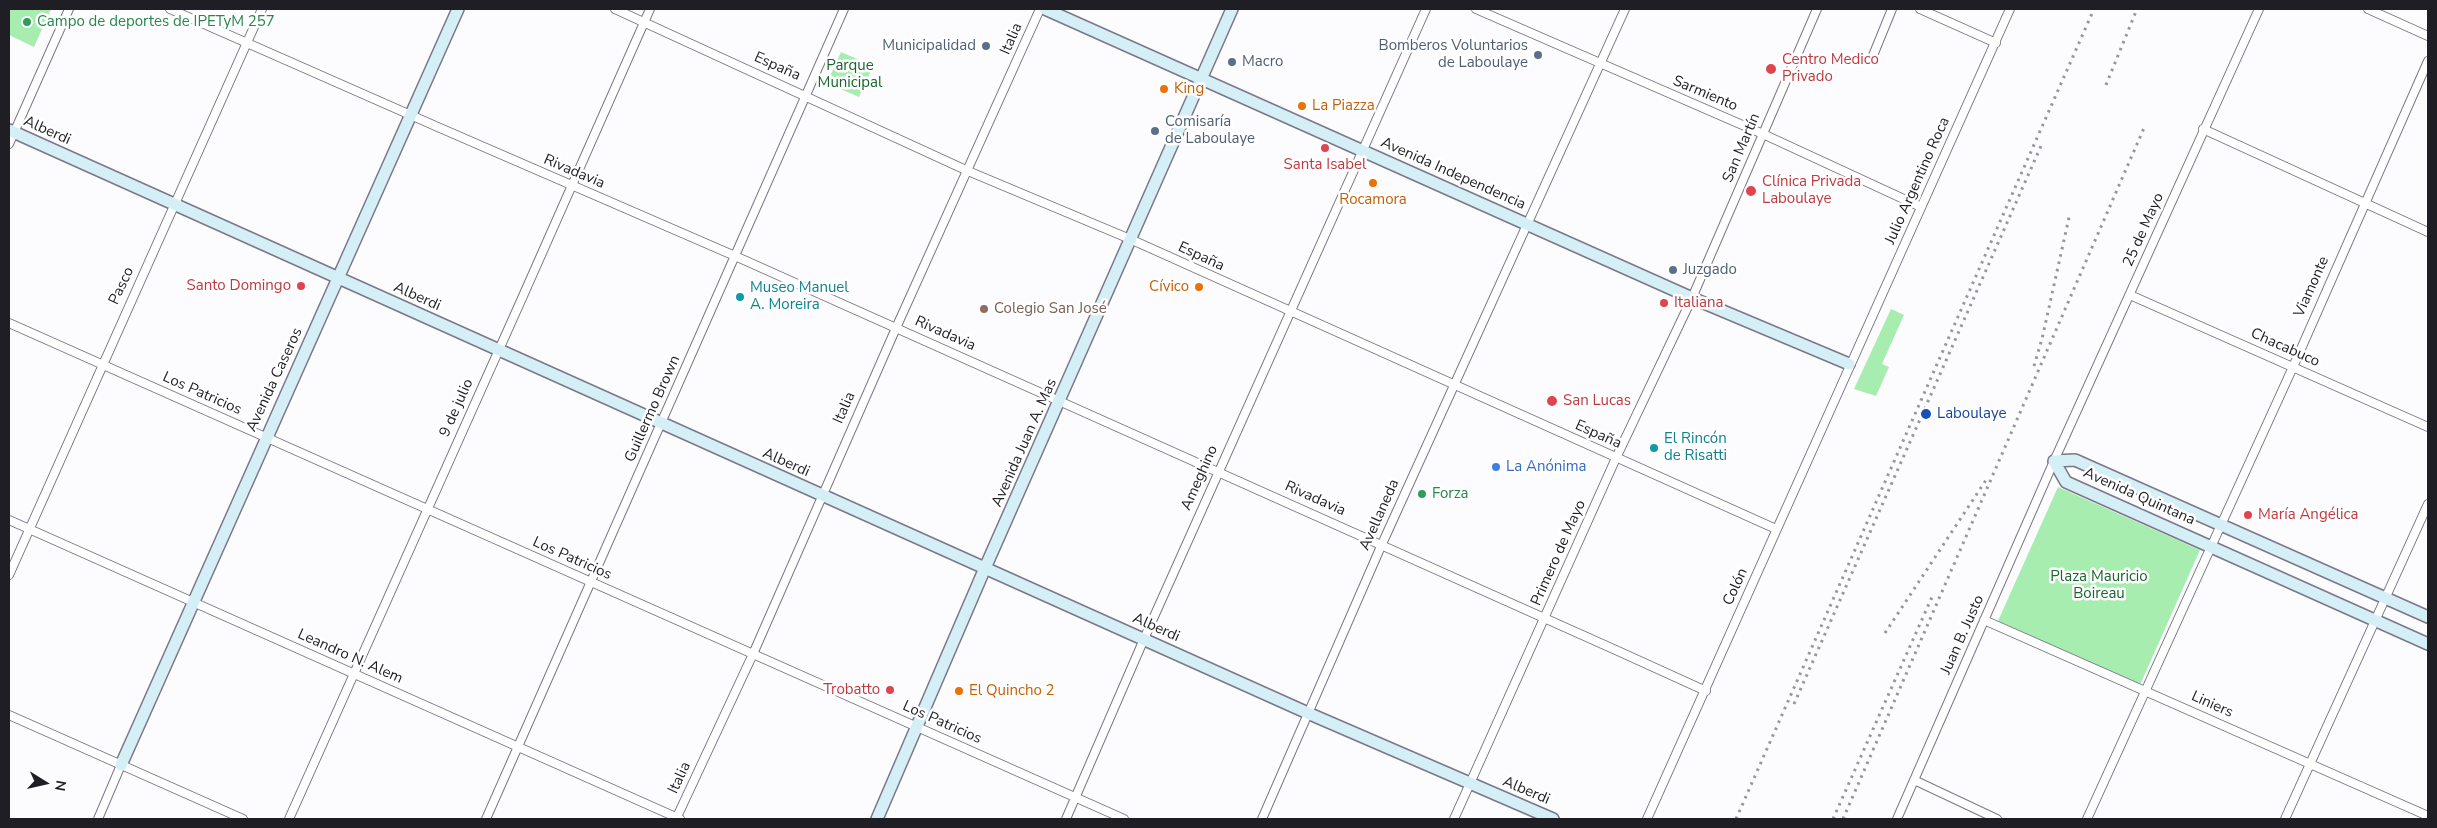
<!DOCTYPE html>
<html>
<head>
<meta charset="utf-8">
<style>
	body { margin:0 }
	#map { position:relative; width:2437px; height:828px; overflow:hidden; background:#fcfbfe; font-family:"Nunito Sans",sans-serif }
	canvas { display:block }
	.frame { position:absolute; inset:0; border:10px solid #1f1e24; pointer-events:none }
	.north { position:absolute; left:20px; top:758px; width:50px; height:50px; -webkit-text-stroke:4px #fff; paint-order:stroke; rotate:100deg; font-size:14px; font-weight:700; line-height:20px; text-align:center; color:#1f1e24 }
	.north::after { content:''; display:block; margin:auto; width:18px; height:22px; background:#1f1e24; clip-path:polygon(50% 0,100% 100%,50% 72%,0 100%) }
</style>
</head>
<body>
<div id="map">
<canvas width="2437" height="828"></canvas>
<div class="frame"></div>
<div class="north">N</div>
</div>
<script>
const ctx = document.querySelector('canvas').getContext('2d');
ctx.lineJoin = 'round';
function paint(path, color) {
  ctx.fillStyle = color;
  ctx.fill(path, 'evenodd');
}
function stroke(path, color, width, dash) {
  ctx.strokeStyle = color;
  ctx.lineWidth = width;
  ctx.lineCap = dash ? 'butt' : 'round';
  ctx.setLineDash(dash || []);
  ctx.stroke(path);
}
function label(font, color, halo, rows, align = 'center') {
  ctx.font = font + ' "Nunito Sans",sans-serif';
  ctx.lineWidth = 5;
  ctx.setLineDash([]);
  ctx.textBaseline = 'middle';
  ctx.strokeStyle = halo;
  ctx.fillStyle = color;
  for (const [text, x, y, turn = 0] of rows) {
    ctx.save();
    ctx.translate(x, y);
    ctx.rotate((+turn || 0) * Math.PI / 180);
    ctx.textAlign = isNaN(turn) ? turn : align;
    if (halo) ctx.strokeText(text, 0, 0);
    ctx.fillText(text, 0, 0);
    ctx.restore();
  }
}
paint(new Path2D(`
	M 9,9 L 51,9 L 34,47 L 9,35 Z
	M 841,52 L 873,66 L 859,97 L 827,83 Z
	M 1891,309 L 1904,315 L 1882,364 L 1889,367 L 1876,396 L 1854,389 Z
	M 2058,487 L 2200,550 L 2140,685 L 1998,621 Z`), '#a7edb0');
const street = new Path2D(`
	M 170,9 C 358,93 546,174 735,256 C 1059,399 1383,544 1706,691
	M 615,9 L 968,171 L 1130,239 L 1776,529
	M 1476,9 L 1763,134 L 1921,207
	M 1920,9 L 1996,43
	M 2368,9 L 2428,36
	M 1872,58 L 1892,9
	M 2203,129 L 2428,232
	M 9,144 L 69,9
	M 2130,295 L 2428,427
	M 9,323 L 1124,819
	M 9,520 L 680,819
	M 9,575 L 262,9
	M 1984,620 L 2428,816
	M 9,715 L 243,819
	M 1914,780 L 1997,819
	M 98,819 L 121,765
	M 289,819 C 408,549 532,280 650,9
	M 486,819 L 844,9
	M 676,819 L 753,654 L 896,328 L 1040,9
	M 1066,819 L 1144,639 L 1426,9
	M 1262,819 L 1382,544 L 1625,9
	M 1454,819 L 1616,458 L 1692,298 L 1817,9
	M 1647,819 L 2010,9
	M 1897,819 L 2054,461 L 2259,9
	M 2087,819 L 2293,367 L 2428,61
	M 2285,819 L 2428,504`);
const secondary = new Path2D(`
	M 1045,9 L 1692,298 L 1849,364
	M 9,130 L 1310,714 L 1553,819
	M 2428,617 L 2075,460 L 2054,461 L 2066,482 L 2428,644
	M 121,765 L 458,9
	M 877,819 L 985,568 L 1232,9`);
stroke(street, '#7b7787', 10);
stroke(secondary, '#7b7787', 14);
stroke(street, '#fff', 8);
stroke(secondary, '#d5eff7', 11);
stroke(new Path2D(`
	M 2106,85 L 2137,9
	M 2034,366 L 2042,339 L 2070,213
	M 1885,633 L 1988,477
	M 1794,704 L 2041,146
	M 1736,819 L 2094,9
	M 1833,819 L 1932,597
	M 1843,819 L 2144,128`), '#97969b', 3, [2.5, 5]);
for (const [x, y, r, color] of [
	[27,22,5,"#2e9e5b"],
	[986,46,5,"#5c6f8a"],
	[1538,55,5,"#5c6f8a"],
	[1232,62,5,"#5c6f8a"],
	[1771,69,6,"#e0444e"],
	[1164,89,5,"#e8710a"],
	[1302,106,5,"#e8710a"],
	[1155,131,5,"#5c6f8a"],
	[1325,148,5,"#e0444e"],
	[1373,183,5,"#e8710a"],
	[1751,191,6,"#e0444e"],
	[1673,270,5,"#5c6f8a"],
	[301,286,5,"#e0444e"],
	[1199,287,5,"#e8710a"],
	[740,297,5,"#0f9aa8"],
	[1664,303,5,"#e0444e"],
	[984,309,5,"#8d6e63"],
	[1552,401,6,"#e0444e"],
	[1926,414,6,"#1a4fb4"],
	[1654,448,5,"#0f9aa8"],
	[1496,467,5,"#3f7fe0"],
	[1422,494,5,"#2e9e5b"],
	[2248,515,5,"#e0444e"],
	[890,690,5,"#e0444e"],
	[959,691,5,"#e8710a"]
]) {
  const dot = new Path2D();
  dot.arc(x, y, r, 0, 2 * Math.PI);
  ctx.fillStyle = color;
  ctx.fill(dot);
  stroke(dot, '#fff', 2);
}
label('15px', '#27864d', '#fff', [
	["Campo de deportes de IPETyM 257",37,22],
	["Forza",1432,494]
], 'left');
label('15px', '#1f1e24', '#fff', [
	["Italia",1012,39,-66],
	["España",777,67,24],
	["Sarmiento",1705,94,23],
	["Alberdi",47,131,24],
	["San Martín",1742,148,-67],
	["Rivadavia",574,172,23],
	["Avenida Independencia",1453,174,24],
	["Julio Argentino Roca",1918,181,-66],
	["25 de Mayo",2144,230,-66],
	["España",1201,257,25],
	["Pasco",122,286,-65],
	["Viamonte",2312,287,-66],
	["Alberdi",417,297,24],
	["Rivadavia",945,334,24],
	["Chacabuco",2285,348,24],
	["Avenida Caseros",275,380,-65],
	["Los Patricios",202,394,24],
	["9 de julio",457,408,-66],
	["Italia",845,408,-66],
	["Guillermo Brown",653,409,-66],
	["España",1598,435,24],
	["Avenida Juan A. Mas",1025,443,-66],
	["Alberdi",786,463,24],
	["Ameghino",1200,478,-66],
	["Avenida Quintana",2139,497,24],
	["Rivadavia",1315,499,24],
	["Avellaneda",1380,515,-66],
	["Primero de Mayo",1559,553,-66],
	["Los Patricios",572,559,24],
	["Colón",1736,587,-66],
	["Alberdi",1156,628,24],
	["Juan B. Justo",1963,635,-66],
	["Leandro N. Alem",350,657,24],
	["Liniers",2212,705,24],
	["Los Patricios",942,723,24],
	["Italia",680,778,-65],
	["Alberdi",1526,791,23]
]);
label('15px', '#4e5e75', '#fff', [
	["Municipalidad",976,46,"right"],
	["Bomberos Voluntarios",1528,46,"right"],
	["de Laboulaye",1528,63,"right"],
	["Macro",1242,62],
	["Comisaría",1165,122],
	["de Laboulaye",1165,139],
	["Juzgado",1683,270]
], 'left');
label('15px', '#be3a42', '#fff', [
	["Centro Medico",1782,60],
	["Privado",1782,77],
	["Santa Isabel",1325,165,"center"],
	["Clínica Privada",1762,182],
	["Laboulaye",1762,199],
	["Santo Domingo",291,286,"right"],
	["Italiana",1674,303],
	["San Lucas",1563,401],
	["María Angélica",2258,515],
	["Trobatto",880,690,"right"]
], 'left');
label('15px', '#17662c', '#fff', [
	["Parque",850,66],
	["Municipal",850,83],
	["Plaza Mauricio",2099,577],
	["Boireau",2099,594]
]);
label('15px', '#c56008', '#fff', [
	["King",1174,89],
	["La Piazza",1312,106],
	["Rocamora",1373,200,"center"],
	["Cívico",1189,287,"right"],
	["El Quincho 2",969,691]
], 'left');
label('15px', '#0d838f', '#fff', [
	["Museo Manuel",750,288],
	["A. Moreira",750,305],
	["El Rincón",1664,439],
	["de Risatti",1664,456]
], 'left');
label('15px', '#785e54', '#fff', [
	["Colegio San José",994,309]
], 'left');
label('15px', '#164399', '#fff', [
	["Laboulaye",1937,414]
], 'left');
label('15px', '#366cbe', '#fff', [
	["La Anónima",1506,467]
], 'left');
</script>
</body>
</html>
